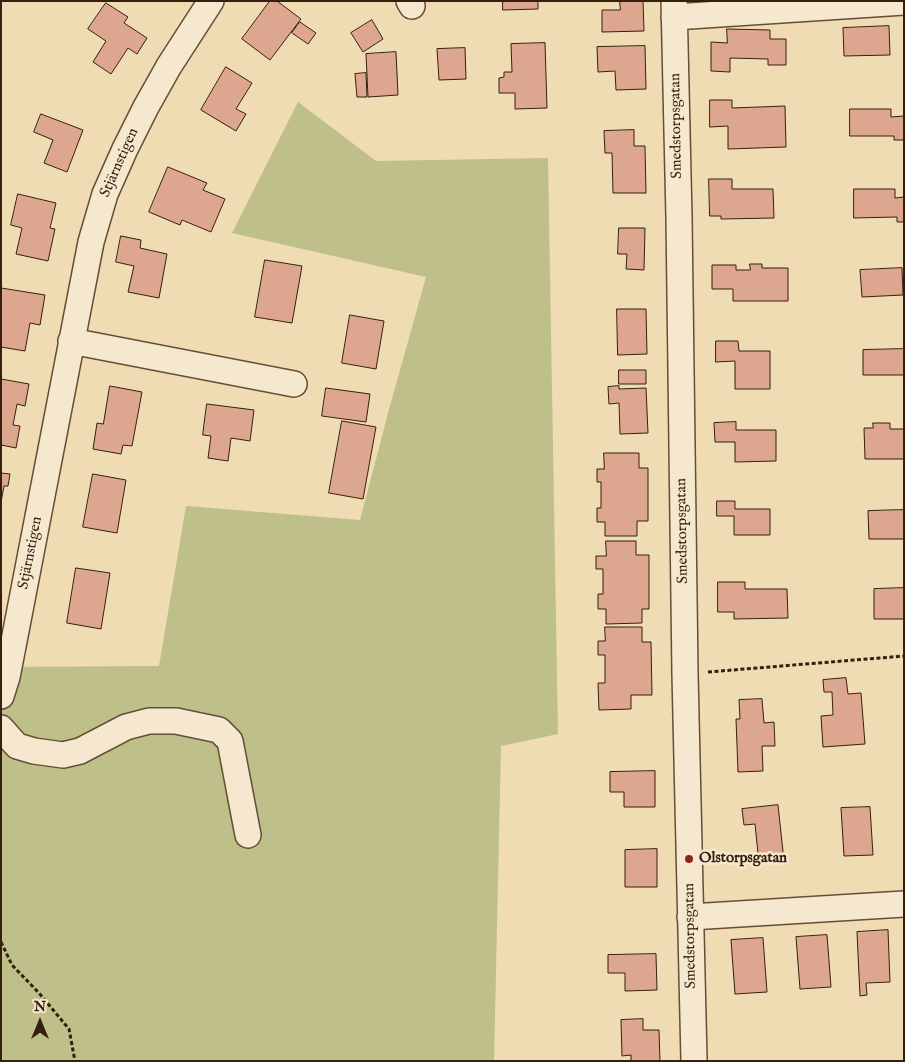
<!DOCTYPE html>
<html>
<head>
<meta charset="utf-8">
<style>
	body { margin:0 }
	#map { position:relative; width:905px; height:1062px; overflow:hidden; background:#f0dcb3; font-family:"IM FELL English",serif }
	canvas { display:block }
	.frame { position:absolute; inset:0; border:2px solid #371f0f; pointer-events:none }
	.north { position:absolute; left:15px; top:997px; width:50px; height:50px; -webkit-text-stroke:4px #f5e8ce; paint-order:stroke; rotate:0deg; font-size:14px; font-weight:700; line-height:20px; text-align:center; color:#371f0f }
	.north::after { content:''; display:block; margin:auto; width:18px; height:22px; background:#371f0f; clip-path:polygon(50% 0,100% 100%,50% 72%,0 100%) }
</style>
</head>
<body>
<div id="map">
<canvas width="905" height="1062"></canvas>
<div class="frame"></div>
<div class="north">N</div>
</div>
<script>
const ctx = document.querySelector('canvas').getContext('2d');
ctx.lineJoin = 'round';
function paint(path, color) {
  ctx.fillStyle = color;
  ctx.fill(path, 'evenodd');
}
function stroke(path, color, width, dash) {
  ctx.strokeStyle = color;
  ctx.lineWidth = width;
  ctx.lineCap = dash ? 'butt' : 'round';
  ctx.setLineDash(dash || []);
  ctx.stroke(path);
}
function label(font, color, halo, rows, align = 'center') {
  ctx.font = font + ' "IM FELL English",serif';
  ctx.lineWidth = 5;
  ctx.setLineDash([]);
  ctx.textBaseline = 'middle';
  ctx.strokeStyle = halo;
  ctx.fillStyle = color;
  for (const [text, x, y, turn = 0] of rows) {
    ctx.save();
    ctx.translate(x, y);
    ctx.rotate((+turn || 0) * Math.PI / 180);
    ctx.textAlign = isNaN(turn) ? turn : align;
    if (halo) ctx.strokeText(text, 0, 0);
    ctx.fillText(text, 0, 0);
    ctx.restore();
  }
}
paint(new Path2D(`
	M 298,102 L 376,161 L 548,158 L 558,734 L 501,746 L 494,1061 L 1,1061 L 1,667 L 159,666 L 186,506 L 360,520 L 391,402 L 426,277 L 232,233 Z`), '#bfbf89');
const building = new Path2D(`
	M 270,1 L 277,1 L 301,19 L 270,60 L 242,39 Z
	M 503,1 L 538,1 L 538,9 L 503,10 Z
	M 620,1 L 643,1 L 644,31 L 602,32 L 602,10 L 620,10 Z
	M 106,3 L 128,17 L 124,23 L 147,38 L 137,54 L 128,48 L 111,74 L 93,62 L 106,41 L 88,29 Z
	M 372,20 L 383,39 L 363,52 L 351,33 Z
	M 300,22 L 316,33 L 308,44 L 292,33 Z
	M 889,26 L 890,55 L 844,56 L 843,28 Z
	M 727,29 L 770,30 L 770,39 L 786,39 L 786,65 L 768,65 L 768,59 L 730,58 L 730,72 L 711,71 L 711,42 L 727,43 Z
	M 545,43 L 547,108 L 515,109 L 515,93 L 499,93 L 499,78 L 504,77 L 504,72 L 512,72 L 511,44 Z
	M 645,46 L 646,89 L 616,90 L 615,71 L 598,72 L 597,47 Z
	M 465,48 L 466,79 L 439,80 L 437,49 Z
	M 396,52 L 398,95 L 368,97 L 366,54 Z
	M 226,67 L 252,83 L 236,109 L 246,114 L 236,131 L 201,110 Z
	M 366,73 L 367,97 L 357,97 L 355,74 Z
	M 710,100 L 732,100 L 732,108 L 785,106 L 786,147 L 728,149 L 728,126 L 710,127 Z
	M 850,109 L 891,109 L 891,117 L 904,116 L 904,140 L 894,140 L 894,136 L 850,136 Z
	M 41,114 L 83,130 L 67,172 L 44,163 L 53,140 L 34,132 Z
	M 634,130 L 634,146 L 645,146 L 646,193 L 613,193 L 612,153 L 605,153 L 604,131 Z
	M 168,167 L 207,183 L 203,190 L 225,199 L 211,232 L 182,220 L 180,225 L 149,212 Z
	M 709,179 L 732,179 L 732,189 L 773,189 L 774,218 L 721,219 L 721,216 L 710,216 Z
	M 854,189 L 895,189 L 895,198 L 904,197 L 904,222 L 897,222 L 897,217 L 854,218 Z
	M 18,194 L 56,203 L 50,228 L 55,229 L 48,261 L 16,254 L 22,228 L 11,225 Z
	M 619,228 L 645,228 L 644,270 L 626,269 L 627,254 L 618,254 Z
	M 121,236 L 141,240 L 140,248 L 167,254 L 159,298 L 128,292 L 134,266 L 116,262 Z
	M 265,260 L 302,266 L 292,323 L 255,317 Z
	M 750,264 L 762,264 L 762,268 L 788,268 L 788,301 L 733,301 L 733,289 L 712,289 L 712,265 L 736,265 L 736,270 L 750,270 Z
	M 902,268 L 903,295 L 862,297 L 860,270 Z
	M 1,288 L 45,295 L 40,325 L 30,323 L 25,351 L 1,347 Z
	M 617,309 L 646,309 L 647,354 L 618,355 Z
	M 350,315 L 384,321 L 376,369 L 342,363 Z
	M 716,341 L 738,341 L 739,351 L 770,351 L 770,389 L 735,389 L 735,361 L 716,362 Z
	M 904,349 L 904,375 L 863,375 L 863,350 Z
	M 619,370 L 646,370 L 646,384 L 619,384 Z
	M 1,379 L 29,384 L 25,406 L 17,404 L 13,425 L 20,426 L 16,448 L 1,445 Z
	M 110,386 L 142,392 L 132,446 L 123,445 L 121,454 L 93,449 L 97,423 L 103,424 Z
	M 619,386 L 619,389 L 646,388 L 648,433 L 620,434 L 619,403 L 609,404 L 608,387 Z
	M 326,388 L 370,394 L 366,422 L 322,416 Z
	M 207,404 L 254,410 L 250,441 L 231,438 L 228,461 L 208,458 L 211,436 L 203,435 Z
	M 342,421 L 376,427 L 363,499 L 329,493 Z
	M 736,422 L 736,430 L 776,430 L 776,461 L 735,462 L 735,442 L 715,442 L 714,423 Z
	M 873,423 L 890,423 L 890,429 L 904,429 L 904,459 L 865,459 L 864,428 L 873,428 Z
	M 604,453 L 639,453 L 639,468 L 648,468 L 648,521 L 637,521 L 637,536 L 605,536 L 605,522 L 597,522 L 597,508 L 601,508 L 601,482 L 597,482 L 597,469 L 604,469 Z
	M 1,473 L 10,474 L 8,486 L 4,486 L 1,502 Z
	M 93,474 L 126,480 L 117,533 L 83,527 Z
	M 717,501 L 735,501 L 735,509 L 770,509 L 770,535 L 734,535 L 734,516 L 717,516 Z
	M 904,510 L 904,539 L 869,539 L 868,511 Z
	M 606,541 L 636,541 L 636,555 L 649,555 L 649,609 L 642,609 L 642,623 L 606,624 L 606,609 L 598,609 L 598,594 L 603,594 L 603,569 L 596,569 L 596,556 L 606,556 Z
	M 76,568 L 110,573 L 101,629 L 67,623 Z
	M 718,582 L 745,582 L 745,589 L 787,589 L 788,618 L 734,619 L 734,612 L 718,612 Z
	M 904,588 L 904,619 L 874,619 L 874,589 Z
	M 605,627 L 642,627 L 642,642 L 651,642 L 652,695 L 631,695 L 631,709 L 599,710 L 598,683 L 605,683 L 605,655 L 598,655 L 598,641 L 605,641 Z
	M 846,678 L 848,694 L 861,693 L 865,744 L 823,747 L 821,716 L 833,715 L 832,692 L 824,692 L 823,680 Z
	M 762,699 L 764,723 L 774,722 L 775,746 L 762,746 L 763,771 L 738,772 L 736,719 L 740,719 L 739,700 Z
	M 655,771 L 655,807 L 624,807 L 624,792 L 610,792 L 610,772 Z
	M 778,805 L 784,861 L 759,863 L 755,824 L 744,825 L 742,809 Z
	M 870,807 L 873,855 L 844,856 L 841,808 Z
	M 657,849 L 657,887 L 625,887 L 625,850 Z
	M 888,930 L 890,982 L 866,983 L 867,995 L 860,996 L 857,932 Z
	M 827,935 L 831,987 L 800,989 L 796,937 Z
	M 763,938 L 767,992 L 735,994 L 731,940 Z
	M 656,954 L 657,990 L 625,991 L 625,973 L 608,973 L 608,955 Z
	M 643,1019 L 643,1030 L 659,1030 L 660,1061 L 631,1061 L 631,1055 L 622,1056 L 621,1020 Z`);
paint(building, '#dda68f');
stroke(building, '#371f0f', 1);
const minor = new Path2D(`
	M 409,1 L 412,6
	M 674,1 L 679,218 L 685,674 L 694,1061
	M 674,17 L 904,2
	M 71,341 L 294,384
	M 1,696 L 7,677 L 14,641 L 91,242 L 105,194 L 125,149 L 146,107 L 169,66 L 211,1
	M 1,728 L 17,746 L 34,751 L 63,755 L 80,751 L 126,727 L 149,721 L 176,721 L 219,730 L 230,741 L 248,835
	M 690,917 L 904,904`);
stroke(minor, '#654e38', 28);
stroke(new Path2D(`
	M 708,672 L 904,656
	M 1,942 L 12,965 L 39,993 L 69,1029 L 75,1061`), '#371f0f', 3, [4, 2.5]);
stroke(minor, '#f5e8ce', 25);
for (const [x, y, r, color] of [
	[689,859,5,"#8f2418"]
]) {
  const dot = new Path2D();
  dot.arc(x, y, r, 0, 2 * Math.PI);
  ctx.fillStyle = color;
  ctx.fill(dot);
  stroke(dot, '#f5e8ce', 2);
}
label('15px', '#371f0f', '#f5e8ce', [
	["Smedstorpsgatan",677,126,-91],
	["Stjärnstigen",120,163,-66],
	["Smedstorpsgatan",683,531,-91],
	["Stjärnstigen",31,553,-79],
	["Smedstorpsgatan",691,936,-91]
]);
label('bold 15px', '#371f0f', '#f5e8ce', [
	["Olstorpsgatan",699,859]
], 'left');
</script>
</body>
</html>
